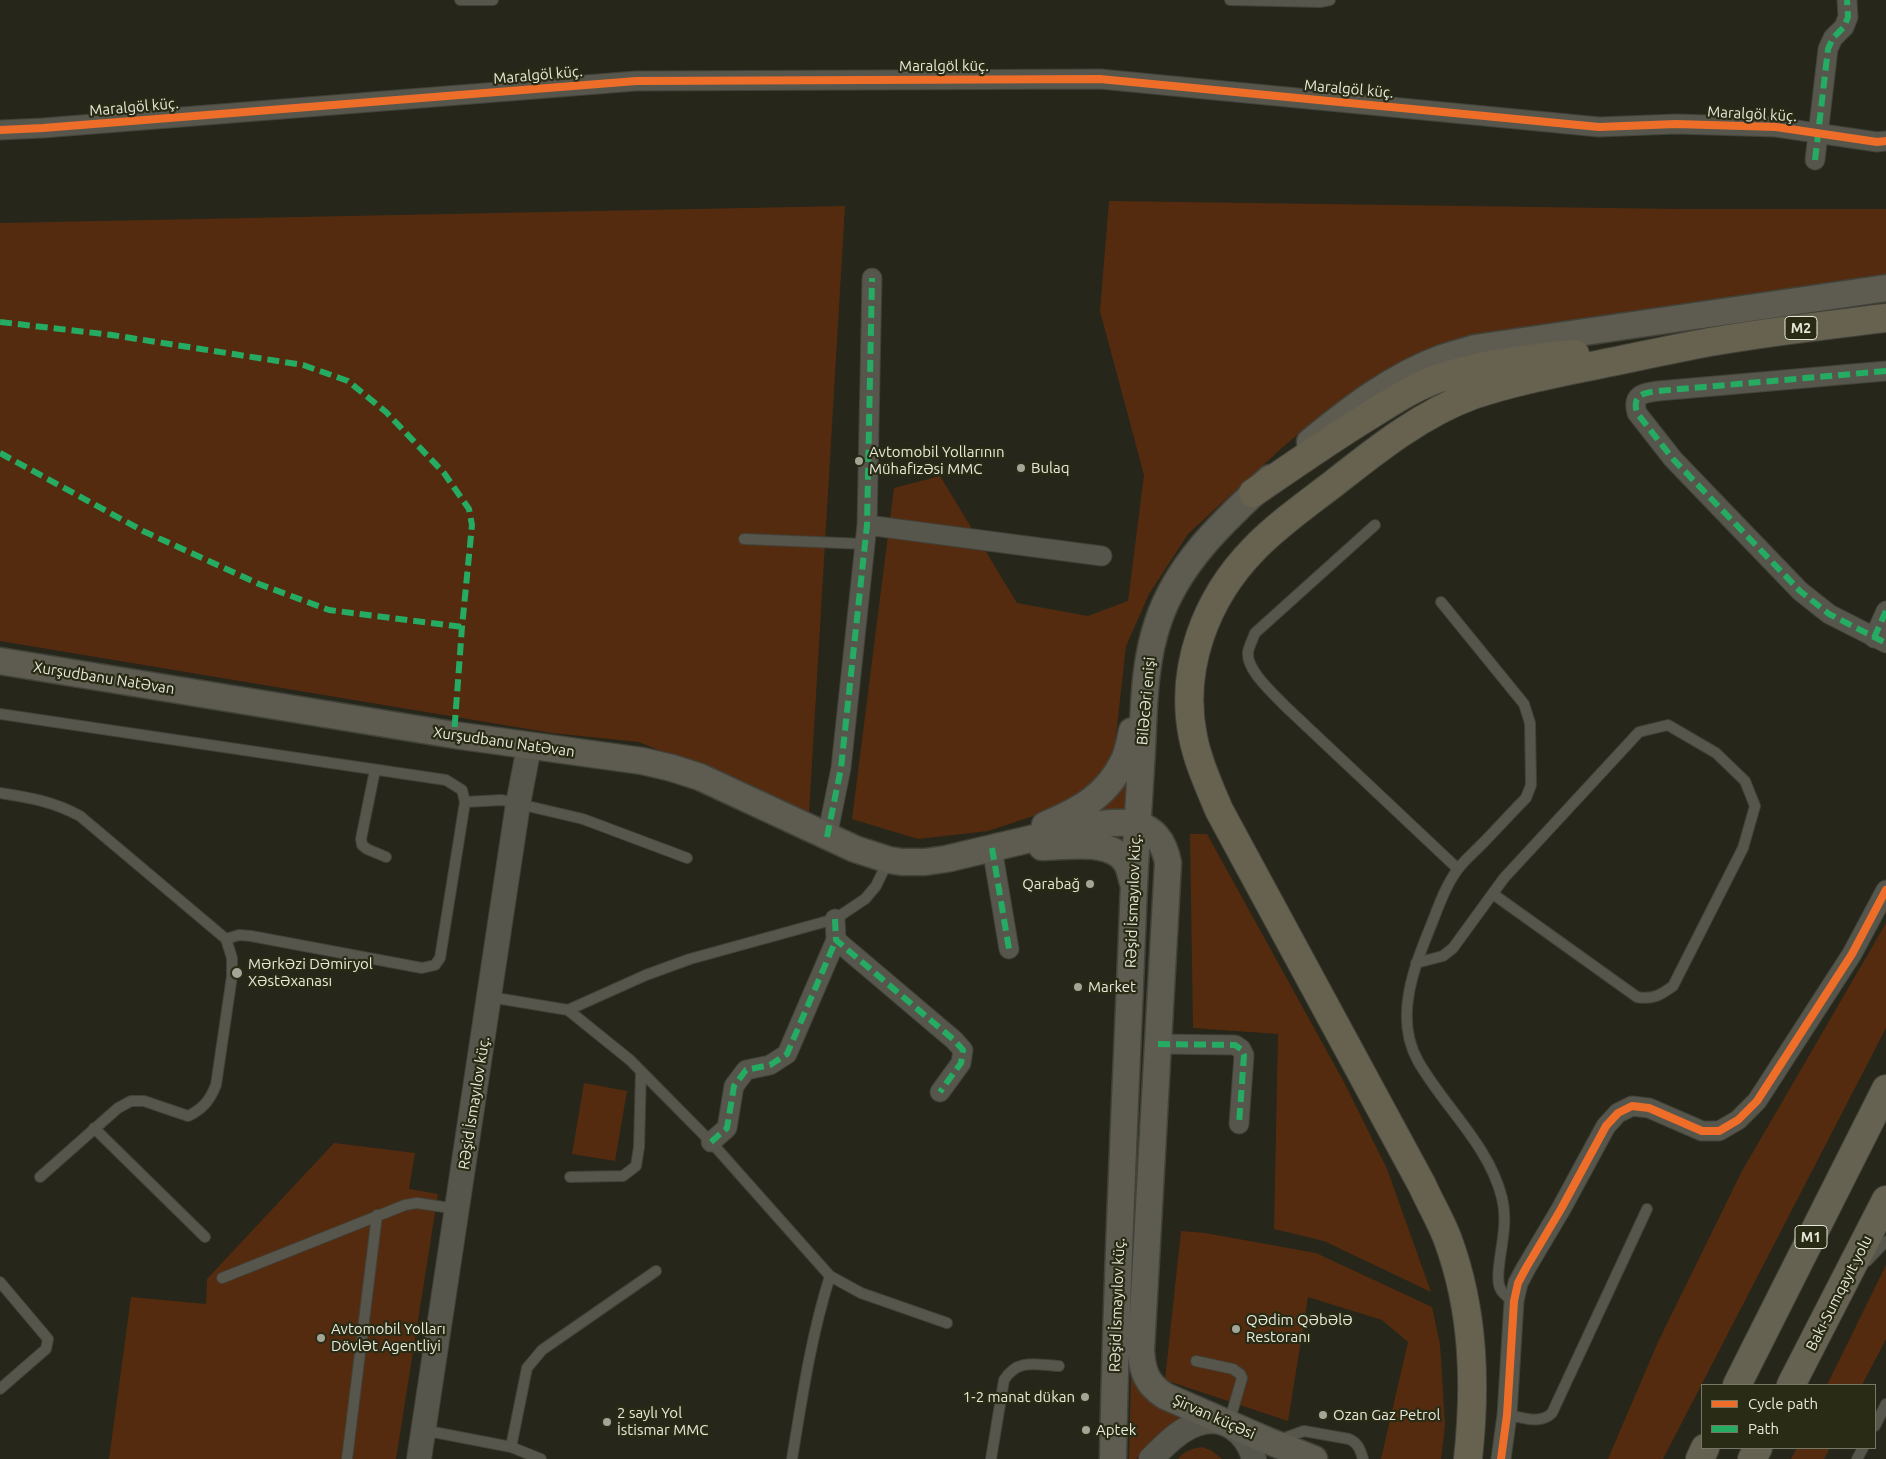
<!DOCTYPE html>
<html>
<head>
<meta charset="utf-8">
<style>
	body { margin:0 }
	#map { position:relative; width:1886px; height:1459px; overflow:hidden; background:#26261a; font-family:Ubuntu,sans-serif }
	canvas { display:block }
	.legend { position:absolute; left:1701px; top:1384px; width:175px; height:65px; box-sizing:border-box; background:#2a2b15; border:1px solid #767764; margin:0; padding:6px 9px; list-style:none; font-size:15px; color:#e7e9db }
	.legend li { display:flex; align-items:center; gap:10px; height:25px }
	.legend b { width:25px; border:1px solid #767764 }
</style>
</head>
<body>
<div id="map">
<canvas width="1886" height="1459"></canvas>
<ul class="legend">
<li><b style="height:6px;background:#ee6e29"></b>Cycle path</li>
<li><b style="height:6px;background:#26ab63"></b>Path</li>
</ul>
</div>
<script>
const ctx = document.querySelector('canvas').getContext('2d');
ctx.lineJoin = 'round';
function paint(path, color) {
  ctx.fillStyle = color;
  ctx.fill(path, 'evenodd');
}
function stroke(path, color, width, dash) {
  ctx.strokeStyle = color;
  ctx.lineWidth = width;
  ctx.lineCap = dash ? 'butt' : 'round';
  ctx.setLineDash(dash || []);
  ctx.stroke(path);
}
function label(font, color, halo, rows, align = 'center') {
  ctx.font = font + ' Ubuntu,sans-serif';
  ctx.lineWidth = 4.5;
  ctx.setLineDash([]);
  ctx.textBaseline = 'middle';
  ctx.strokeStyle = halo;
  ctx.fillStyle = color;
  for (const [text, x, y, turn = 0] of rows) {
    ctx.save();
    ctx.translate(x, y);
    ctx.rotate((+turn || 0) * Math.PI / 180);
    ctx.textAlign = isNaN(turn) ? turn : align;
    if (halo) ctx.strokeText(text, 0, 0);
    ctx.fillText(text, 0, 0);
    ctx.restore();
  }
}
paint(new Path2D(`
	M 1109,201 L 1679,209 L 1886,209 L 1886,274 L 1478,335 L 1432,347 L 1383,372 L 1331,407 L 1284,446 L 1188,534 L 1149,594 L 1126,646 L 1115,745 L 1101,776 L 1075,802 L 988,831 L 918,839 L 852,819 L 894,488 L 940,476 L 1017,603 L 1088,616 L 1128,601 L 1144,475 L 1100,311 Z
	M 845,206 L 809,813 L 639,742 L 552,733 L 0,641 L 0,223 Z
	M 1132,764 L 1128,811 L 1076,820 Z
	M 1190,834 L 1207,834 L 1345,1084 L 1387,1169 L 1431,1292 L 1324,1241 L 1274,1229 L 1278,1034 L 1193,1028 Z
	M 1886,923 L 1886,1028 L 1663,1459 L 1608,1459 L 1658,1342 L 1742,1171 Z
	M 584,1083 L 627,1091 L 615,1161 L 572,1154 Z
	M 334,1143 L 415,1153 L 409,1189 L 438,1194 L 396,1459 L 109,1459 L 131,1297 L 206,1304 L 207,1279 Z
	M 1181,1231 L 1205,1233 L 1316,1253 L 1432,1307 L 1440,1344 L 1445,1425 L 1441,1459 L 1381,1459 L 1408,1342 L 1382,1320 L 1308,1297 L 1288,1421 L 1165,1380 Z
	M 1886,1265 L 1886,1339 L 1862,1385 L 1827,1385 Z
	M 1131,1374 C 1143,1405 1160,1407 1189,1420 L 1170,1427 L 1136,1459 L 1129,1459 Z
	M 1201,1447 L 1211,1450 L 1222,1459 L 1178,1459 C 1184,1451 1192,1449 1201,1447 Z
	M 1797,1448 L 1830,1448 L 1824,1459 L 1791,1459 Z`), '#552b0f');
const service = new Path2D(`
	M 460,0 L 493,0
	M 1230,0 L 1320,2 L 1330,0
	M 1375,525 L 1255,633 C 1253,639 1249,646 1248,652 C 1246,670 1273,693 1284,705 L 1458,869
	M 744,539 L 865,544
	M 1441,602 L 1524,704 L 1530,723 L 1531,785 L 1526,798 C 1510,814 1495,831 1479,847 C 1472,854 1464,861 1458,869 C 1446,885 1439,905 1432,923 C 1415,965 1393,1017 1418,1061 C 1444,1107 1489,1145 1502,1198 C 1507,1218 1503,1238 1500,1258 C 1499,1267 1497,1276 1499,1285 C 1501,1293 1507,1297 1514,1301
	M 0,714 L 446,780 L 462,790 L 465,802
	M 375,770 L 361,839 L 362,845 L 367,849 L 386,857
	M 0,793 C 31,798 52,801 80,816 L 226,939 L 232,958 L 232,976 L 216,1085 C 210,1100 203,1109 188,1116 L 144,1101 L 131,1101 L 118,1108 L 40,1177
	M 226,939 L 239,935 L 251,936 L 422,968 L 435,965 L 440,958 L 465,802 L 502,800 L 583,819 L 687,858
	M 1416,963 L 1443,956 L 1453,948 L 1504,878 L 1639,732 L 1668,725 L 1716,753 L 1745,781 L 1755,806 L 1743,848 L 1673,986 C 1661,995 1652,1000 1637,997 L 1493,894
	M 490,997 L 568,1010 L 630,1060 L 711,1142 L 830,1276 L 861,1293 L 947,1323
	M 568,1010 L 646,975 L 690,959 L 835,919 L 865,899 L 876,886 L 888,861
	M 94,1128 L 205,1237
	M 570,1177 L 623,1176 L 636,1166 L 639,1147 L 641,1071
	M 1867,1261 L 1886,1241
	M 222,1278 L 405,1205 L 417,1203 L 457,1209
	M 0,1282 L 48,1339 L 46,1349 L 0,1389
	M 1196,1361 L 1233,1369 L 1240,1374 L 1242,1378 L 1229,1423
	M 1507,1415 C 1523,1417 1540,1425 1552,1413 L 1647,1209
	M 1875,1426 L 1886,1404
	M 423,1430 L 511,1447 L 541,1459
	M 1279,1440 L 1304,1431 L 1349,1439 C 1358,1443 1360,1449 1363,1459
	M 511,1447 L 527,1368 L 542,1350 L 656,1271
	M 347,1459 L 377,1215
	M 792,1459 C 802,1398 811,1336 830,1276
	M 991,1459 L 1004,1380 C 1018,1358 1036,1365 1059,1366
	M 1857,1459 L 1863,1448`);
const minor = new Path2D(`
	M 0,130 L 43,128 L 636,81 L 1100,79 L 1599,127 L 1676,124 L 1776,127 L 1877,142 L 1886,141
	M 1815,160 L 1828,49 L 1833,38 L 1844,27 L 1848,17 L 1847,0
	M 1886,371 L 1658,391 C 1642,393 1632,395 1637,413 L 1673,459 L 1800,591 L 1829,614 L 1886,643
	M 867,525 L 1102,556
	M 1874,638 L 1886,611
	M 827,837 L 841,768 L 867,525 L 872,278
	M 992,848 L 1009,949
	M 835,919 L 836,940 L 954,1040 L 963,1050 L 961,1063 L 940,1092
	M 1158,1044 L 1235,1045 L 1241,1049 L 1244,1055 L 1239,1124
	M 711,1142 L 727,1128 L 734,1086 L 746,1070 L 770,1065 L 787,1054 L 836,940
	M 1501,1459 L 1507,1415 L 1514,1301 L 1518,1283 L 1526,1268 L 1561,1209 L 1606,1126 L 1618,1113 L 1632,1106 L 1649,1108 L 1702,1131 L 1719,1131 L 1738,1120 L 1757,1101 L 1852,954 L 1886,890`);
const tertiary = new Path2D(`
	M 419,1459 L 518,804 L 529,747
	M 1151,1459 C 1164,1446 1179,1430 1197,1424 C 1224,1414 1247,1433 1254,1459`);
const secondary = new Path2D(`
	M 1310,442 C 1350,409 1393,376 1442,358 C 1453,354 1464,352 1475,348 L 1886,288
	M 0,661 L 454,735 L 642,761 L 672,768 L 700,777 L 855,849 L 889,860 L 902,862 L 925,862 L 946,859 L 1081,827 C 1120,821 1159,814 1168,863 L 1141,1350 C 1142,1370 1146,1384 1165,1396 L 1266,1440 L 1314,1459
	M 1045,825 C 1080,810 1107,796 1124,760 C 1128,752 1130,740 1132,731
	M 1042,847 C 1066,847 1114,838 1127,864 C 1130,869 1131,877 1133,883
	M 1113,1459 C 1116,1276 1126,1092 1133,909 C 1135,856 1139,803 1142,749 C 1144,707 1144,663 1158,622 C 1178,562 1225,520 1270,478`);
const trunk = new Path2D(`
	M 1737,1385 L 1886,1089
	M 1791,1385 L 1886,1200
	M 1700,1459 L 1705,1448
	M 1752,1459 L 1758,1448`);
const motorway = new Path2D(`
	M 1253,493 C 1291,467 1328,441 1367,417 C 1390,403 1412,388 1437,379 C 1482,364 1528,358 1575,354
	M 1468,1459 C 1476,1385 1474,1311 1448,1240 C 1441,1221 1430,1203 1422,1185 L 1219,810 C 1209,786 1198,762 1193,737 C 1179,668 1206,598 1254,549 C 1277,525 1307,504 1333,484 C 1376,450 1421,414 1473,395 C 1518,380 1564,372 1611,362 C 1646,355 1681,347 1716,341 C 1773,331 1829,325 1886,318`);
stroke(service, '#414239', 12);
stroke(minor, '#414239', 21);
stroke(tertiary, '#414239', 26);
stroke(secondary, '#414239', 29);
stroke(trunk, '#414239', 30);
stroke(motorway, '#414239', 30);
stroke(service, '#56564d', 10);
stroke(minor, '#56564d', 19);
stroke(tertiary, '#56564d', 24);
stroke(secondary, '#5e5c50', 26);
stroke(trunk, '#666252', 28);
stroke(motorway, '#676250', 28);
stroke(new Path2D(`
	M 1815,160 L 1828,49 L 1833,38 L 1844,27 L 1848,17 L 1847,0
	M 0,322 L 112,335 L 303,365 L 348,381 L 386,412 L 444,473 L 469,509 L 472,525 L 462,627 L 454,735
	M 1886,371 L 1658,391 C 1642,393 1632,395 1637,413 L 1673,459 L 1800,591 L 1829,614 L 1886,643
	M 0,453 L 143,531 L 259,584 L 329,610 L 462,627
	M 1874,638 L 1886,611
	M 827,837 L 841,768 L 867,525 L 872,278
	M 992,848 L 1009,949
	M 835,919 L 836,940 L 954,1040 L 963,1050 L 961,1063 L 940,1092
	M 1158,1044 L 1235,1045 L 1241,1049 L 1244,1055 L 1239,1124
	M 711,1142 L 727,1128 L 734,1086 L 746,1070 L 770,1065 L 787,1054 L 836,940`), '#26ab63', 6, [12, 6]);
stroke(new Path2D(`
	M 0,130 L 43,128 L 636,81 L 1100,79 L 1599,127 L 1676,124 L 1776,127 L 1877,142 L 1886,141
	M 1501,1459 L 1507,1415 L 1514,1301 L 1518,1283 L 1526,1268 L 1561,1209 L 1606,1126 L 1618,1113 L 1632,1106 L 1649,1108 L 1702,1131 L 1719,1131 L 1738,1120 L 1757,1101 L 1852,954 L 1886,890`), '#ee6e29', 8);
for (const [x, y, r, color] of [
	[859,461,5,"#a3a597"],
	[1021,468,5,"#a3a597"],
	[1090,884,5,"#a3a597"],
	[237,973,6,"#a3a597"],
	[1078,987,5,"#a3a597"],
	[1236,1329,5,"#a3a597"],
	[321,1338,5,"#a3a597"],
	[1085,1397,5,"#a3a597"],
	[1323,1415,5,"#a3a597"],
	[607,1422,5,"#a3a597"],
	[1086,1430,5,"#a3a597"]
]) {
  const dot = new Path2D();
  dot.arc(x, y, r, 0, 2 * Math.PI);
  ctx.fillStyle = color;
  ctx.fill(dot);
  stroke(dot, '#2a2b15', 2);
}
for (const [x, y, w] of [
	[1801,328,32],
	[1811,1237,32]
]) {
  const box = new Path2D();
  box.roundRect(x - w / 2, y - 11.5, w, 23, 4);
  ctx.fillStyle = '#2a2b15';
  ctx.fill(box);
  stroke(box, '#e7e9db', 1);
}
label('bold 14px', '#e7e9db', null, [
	["M2",1801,328],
	["M1",1811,1237]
]);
label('15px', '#e7e9db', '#2a2b15', [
	["Maralgöl küç.",944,66],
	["Maralgöl küç.",538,75,-5],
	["Maralgöl küç.",1349,89,5],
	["Maralgöl küç.",134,107,-5],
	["Maralgöl küç.",1752,114,3],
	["Xurşudbanu Natəvan",104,678,9],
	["Biləcəri enişi",1146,701,-85],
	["Xurşudbanu Natəvan",504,742,8],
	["Rəşid İsmayılov küç.",1133,901,-88],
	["Rəşid İsmayılov küç.",474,1103,-81],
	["Bakı-Sumqayıt yolu",1839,1293,-63],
	["Rəşid İsmayılov küç.",1117,1305,-88],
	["Şirvan küçəsi",1214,1417,24]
]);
label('15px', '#e7e9db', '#2a2b15', [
	["Avtomobil Yollarının",869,452],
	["Mühafizəsi MMC",869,469],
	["Bulaq",1031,468],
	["Qarabağ",1080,884,"right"],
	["Mərkəzi Dəmiryol",248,964],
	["Xəstəxanası",248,981],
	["Market",1088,987],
	["Qədim Qəbələ",1246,1320],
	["Restoranı",1246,1337],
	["Avtomobil Yolları",331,1329],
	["Dövlət Agentliyi",331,1346],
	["1-2 manat dükan",1075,1397,"right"],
	["2 saylı Yol",617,1413],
	["İstismar MMC",617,1430],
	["Ozan Gaz Petrol",1333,1415],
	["Aptek",1096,1430]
], 'left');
</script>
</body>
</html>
